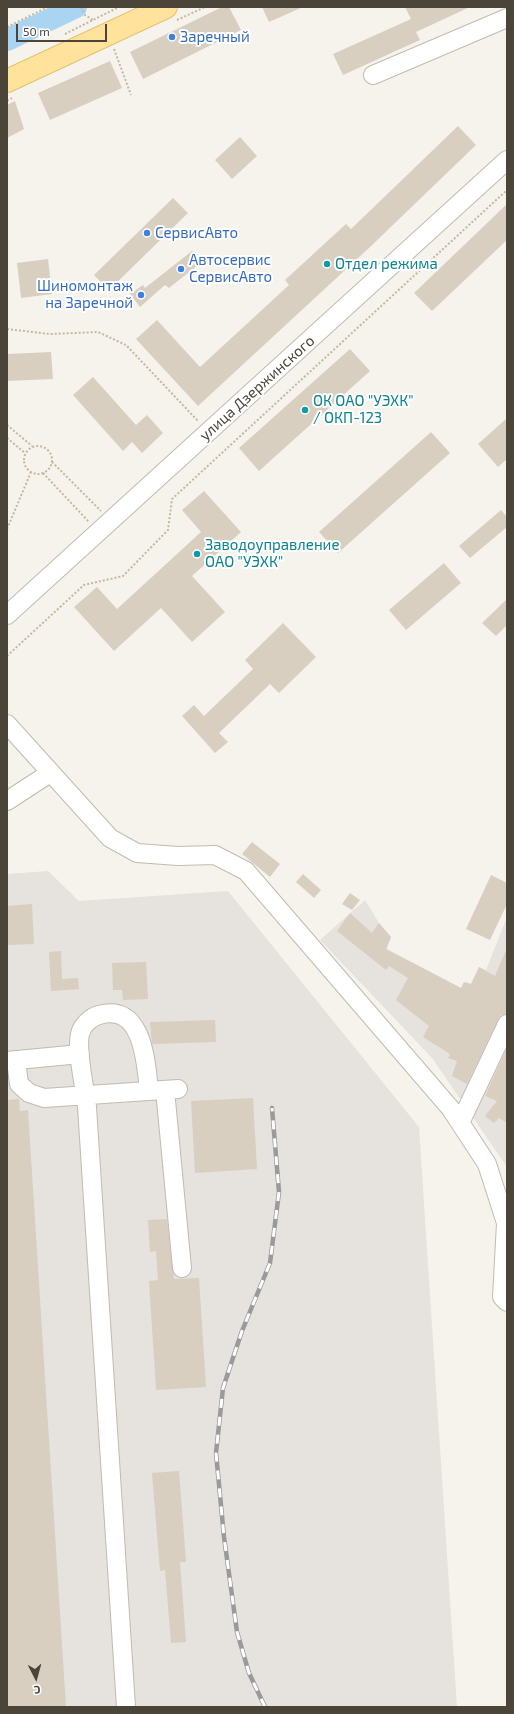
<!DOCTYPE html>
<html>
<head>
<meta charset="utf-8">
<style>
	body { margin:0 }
	#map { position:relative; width:514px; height:1714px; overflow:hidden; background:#f6f3ec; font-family:"Exo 2",sans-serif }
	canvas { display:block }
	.frame { position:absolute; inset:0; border:8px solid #4b4439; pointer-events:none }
	.north { position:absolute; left:16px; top:1658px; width:40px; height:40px; -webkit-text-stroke:3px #fff; paint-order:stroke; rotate:174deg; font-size:11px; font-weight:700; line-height:16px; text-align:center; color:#4b4439 }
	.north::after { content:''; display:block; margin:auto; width:14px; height:18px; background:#4b4439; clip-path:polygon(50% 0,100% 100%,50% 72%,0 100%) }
	.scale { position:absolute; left:16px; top:24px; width:91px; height:18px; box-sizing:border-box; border:2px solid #4b4439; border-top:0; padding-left:5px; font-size:12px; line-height:14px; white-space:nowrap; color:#4b4439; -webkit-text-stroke:3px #fff; paint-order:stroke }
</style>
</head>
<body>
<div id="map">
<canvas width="514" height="1714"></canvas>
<div class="frame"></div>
<div class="north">С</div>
<div class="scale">50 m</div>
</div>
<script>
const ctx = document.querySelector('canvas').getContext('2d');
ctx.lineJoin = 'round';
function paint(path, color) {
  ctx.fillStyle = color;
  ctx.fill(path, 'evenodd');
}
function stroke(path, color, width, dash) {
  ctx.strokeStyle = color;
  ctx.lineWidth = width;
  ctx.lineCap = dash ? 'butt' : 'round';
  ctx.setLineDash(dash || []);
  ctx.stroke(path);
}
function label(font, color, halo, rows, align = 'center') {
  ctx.font = font + ' "Exo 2",sans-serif';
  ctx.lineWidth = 4;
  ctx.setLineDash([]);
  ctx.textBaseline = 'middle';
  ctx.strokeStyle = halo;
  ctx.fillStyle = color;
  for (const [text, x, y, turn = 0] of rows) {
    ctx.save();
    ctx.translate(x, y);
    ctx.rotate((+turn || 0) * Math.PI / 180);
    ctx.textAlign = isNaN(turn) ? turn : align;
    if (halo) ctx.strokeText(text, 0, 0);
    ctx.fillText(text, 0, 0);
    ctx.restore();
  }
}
paint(new Path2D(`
	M 48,871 L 79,901 L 228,891 L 419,1127 L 457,1707 L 7,1707 L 7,874 Z
	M 365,900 L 379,923 L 391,937 L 387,949 L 461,988 L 464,982 L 471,984 L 479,967 L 486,970 L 507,917 L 507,1167 L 432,1058 L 320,940 Z`), '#e6e2dd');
stroke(new Path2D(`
	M 7,40 L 76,7`), '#a9d4f2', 22);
paint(new Path2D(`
	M 222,7 L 229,7 L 241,30 L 143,79 L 130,52 Z
	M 262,7 L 303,7 L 269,22 Z
	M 405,7 L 470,7 L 416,32 L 420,40 L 343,75 L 333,54 L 411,19 Z
	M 110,61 L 122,88 L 50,120 L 38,93 Z
	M 15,101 L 24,129 L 7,138 L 7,105 Z
	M 458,126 L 476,145 L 369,248 L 198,406 L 136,339 L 157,320 L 200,367 L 289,285 L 285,280 L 346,224 L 351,229 Z
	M 240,137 L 257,156 L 232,179 L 215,160 Z
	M 173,198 L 188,213 L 109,290 L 94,275 Z
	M 507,204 L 507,240 L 432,311 L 414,293 Z
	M 192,251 L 203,261 L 169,288 L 165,285 L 140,307 L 130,294 L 143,285 L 145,288 Z
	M 48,259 L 52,294 L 21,298 L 17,263 Z
	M 350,349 L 370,371 L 259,471 L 239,448 Z
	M 51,352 L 53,379 L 7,381 L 7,354 Z
	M 93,377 L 136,425 L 147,415 L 163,433 L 142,453 L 132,442 L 123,451 L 73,395 Z
	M 507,418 L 507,459 L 498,467 L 478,444 Z
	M 431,432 L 450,453 L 338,553 L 319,532 Z
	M 204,491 L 241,532 L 192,576 L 225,612 L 192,642 L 161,608 L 114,651 L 74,607 L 97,587 L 117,609 L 201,532 L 182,510 Z
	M 501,510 L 507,517 L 507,527 L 470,558 L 459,546 Z
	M 444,563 L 461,583 L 406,630 L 389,610 Z
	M 507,599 L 507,625 L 496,636 L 482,623 Z
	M 283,623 L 316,657 L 279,693 L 270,684 L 219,733 L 228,742 L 215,753 L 182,716 L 194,705 L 204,716 L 253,669 L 245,660 Z
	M 252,842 L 280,864 L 270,877 L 242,854 Z
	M 303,874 L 321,890 L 314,898 L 296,882 Z
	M 491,875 L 507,883 L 507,904 L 490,940 L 466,929 Z
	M 350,893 L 360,900 L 352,910 L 342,904 Z
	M 32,904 L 34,944 L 7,945 L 7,906 Z
	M 350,913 L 372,933 L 379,923 L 391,937 L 386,949 L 461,988 L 464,982 L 471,984 L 479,967 L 495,976 L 507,948 L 507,1014 L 501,1015 L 498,1020 L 467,1084 L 452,1076 L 457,1061 L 448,1058 L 450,1054 L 423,1037 L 429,1026 L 396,1000 L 408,978 L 389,966 L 386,970 L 337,931 Z
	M 61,951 L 62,979 L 78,978 L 79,989 L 51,991 L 49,952 Z
	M 146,962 L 148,999 L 123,1000 L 122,990 L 113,990 L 112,963 Z
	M 215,1020 L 216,1042 L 152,1044 L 150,1022 Z
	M 507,1048 L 507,1123 L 499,1118 L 494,1123 L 485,1116 L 497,1101 L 485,1096 Z
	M 253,1098 L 257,1169 L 195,1173 L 191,1101 Z
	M 19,1099 L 20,1111 L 28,1110 L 66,1707 L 7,1707 L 7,1100 Z
	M 167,1219 L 174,1279 L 199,1278 L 206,1387 L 156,1390 L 149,1281 L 158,1280 L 156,1251 L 150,1252 L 148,1220 Z
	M 179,1471 L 186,1562 L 180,1562 L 186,1642 L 171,1643 L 165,1570 L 160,1571 L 152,1473 Z`), '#d8cfc1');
const minor = new Path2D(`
	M 373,75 L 507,18
	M 7,615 L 507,160
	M 7,724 L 110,838 L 137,853 L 178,856 L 215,855 L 246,871 L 451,1109 L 487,1164 L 506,1223 L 502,1297 L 507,1302
	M 7,801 L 50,773
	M 16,1060 L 19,1084 L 29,1093 L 44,1098 L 178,1089
	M 7,1061 L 80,1054
	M 165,1090 L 182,1268
	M 460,1123 L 507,1024
	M 126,1707 L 87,1107 C 85,1088 76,1051 80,1034 C 82,1025 91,1017 99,1015 C 143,1002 146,1062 149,1091`);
const major = new Path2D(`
	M 7,81 L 166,7`);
stroke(minor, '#c2bbae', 20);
stroke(major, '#e6c16a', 24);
stroke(new Path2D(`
	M 81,7 L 85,15 L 93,20
	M 177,20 L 205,7
	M 7,27 L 48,7
	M 65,34 L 119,7
	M 114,49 L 131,95
	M 7,101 L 12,98
	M 7,329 L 50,334 L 98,332 L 126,345 L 198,421
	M 7,425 L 32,446
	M 7,438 L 25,453
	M24 460a14 14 0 1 1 28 0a14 14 0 1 1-28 0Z
	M 52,462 L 101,511
	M 43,473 L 89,522
	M 7,529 L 31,472
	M 7,656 L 84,585 L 123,576 L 168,530 L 172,499 L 507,190`), '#c4b79f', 2, [2, 2]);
stroke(minor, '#fff', 18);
stroke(major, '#ffe39c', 22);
const rail = new Path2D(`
	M 265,1707 L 249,1673 L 237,1632 L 224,1537 L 216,1453 L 223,1388 L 242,1331 L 270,1263 L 279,1192 L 272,1108`);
stroke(rail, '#9a9a9a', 4.5);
stroke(rail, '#fff', 3, [9]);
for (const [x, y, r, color] of [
	[172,37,4,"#3f7fe0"],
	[147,233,4,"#3f7fe0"],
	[327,264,4,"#0f9aa8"],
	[181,269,4,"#3f7fe0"],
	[141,295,4,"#3f7fe0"],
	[305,410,4,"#0f9aa8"],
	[197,554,4,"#0f9aa8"]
]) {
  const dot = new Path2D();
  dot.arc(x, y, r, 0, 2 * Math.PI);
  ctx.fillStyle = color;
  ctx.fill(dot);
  stroke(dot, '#fff', 1.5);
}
label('15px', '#366cbe', '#fff', [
	["Заречный",180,37],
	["СервисАвто",155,233],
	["Автосервис",189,260],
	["СервисАвто",189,277],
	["Шиномонтаж",133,286,"right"],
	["на Заречной",133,303,"right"]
], 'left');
label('15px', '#0d838f', '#fff', [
	["Отдел режима",335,264],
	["ОК ОАО \"УЭХК\"",313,401],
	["/ ОКП-123",313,418],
	["Заводоуправление",205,545],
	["ОАО \"УЭХК\"",205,562]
], 'left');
label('15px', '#4b4439', '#fff', [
	["улица Дзержинского",257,388,-42]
]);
</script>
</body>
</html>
